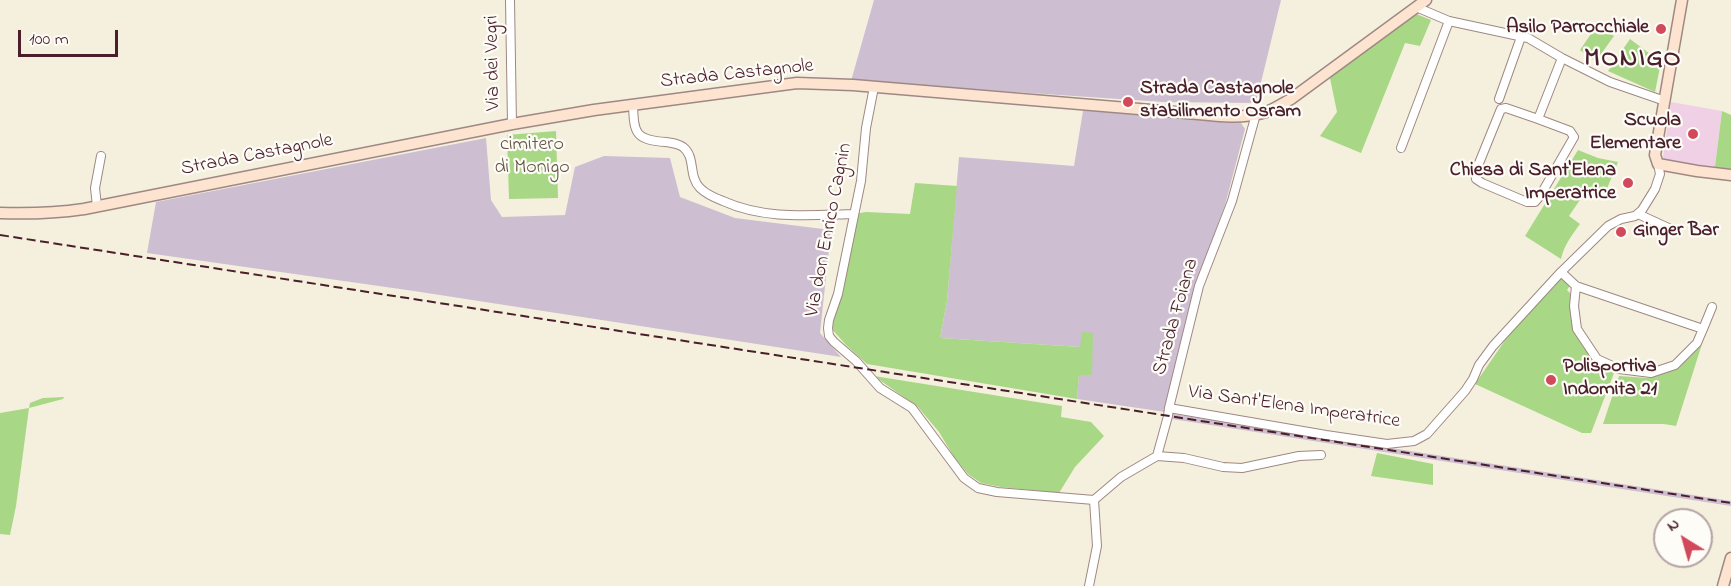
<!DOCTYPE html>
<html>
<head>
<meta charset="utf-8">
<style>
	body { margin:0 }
	#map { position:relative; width:1731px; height:586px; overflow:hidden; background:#f4f0dd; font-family:"Indie Flower",sans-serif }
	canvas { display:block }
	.north { position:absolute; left:1653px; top:508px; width:60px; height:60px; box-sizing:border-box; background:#fdfcf7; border:2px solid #b5a4a5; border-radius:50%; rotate:323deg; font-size:16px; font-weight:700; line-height:24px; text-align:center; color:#4a1f2b }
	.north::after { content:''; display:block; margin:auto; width:21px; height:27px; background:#d1495b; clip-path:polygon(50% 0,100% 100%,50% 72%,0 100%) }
	.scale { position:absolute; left:18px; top:30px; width:100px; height:27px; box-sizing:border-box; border:3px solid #4a1f2b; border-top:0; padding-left:8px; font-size:18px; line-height:21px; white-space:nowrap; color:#4a1f2b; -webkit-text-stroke:4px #fdfcf7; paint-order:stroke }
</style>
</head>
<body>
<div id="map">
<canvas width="1731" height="586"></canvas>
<div class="north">N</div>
<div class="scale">100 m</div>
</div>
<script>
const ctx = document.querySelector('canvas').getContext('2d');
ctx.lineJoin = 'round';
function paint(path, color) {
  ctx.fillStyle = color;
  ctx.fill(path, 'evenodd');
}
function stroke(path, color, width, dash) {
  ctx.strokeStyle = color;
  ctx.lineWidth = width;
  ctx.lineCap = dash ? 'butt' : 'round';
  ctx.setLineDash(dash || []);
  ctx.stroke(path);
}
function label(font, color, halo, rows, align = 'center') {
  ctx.font = font + ' "Indie Flower",sans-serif';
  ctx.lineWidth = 4.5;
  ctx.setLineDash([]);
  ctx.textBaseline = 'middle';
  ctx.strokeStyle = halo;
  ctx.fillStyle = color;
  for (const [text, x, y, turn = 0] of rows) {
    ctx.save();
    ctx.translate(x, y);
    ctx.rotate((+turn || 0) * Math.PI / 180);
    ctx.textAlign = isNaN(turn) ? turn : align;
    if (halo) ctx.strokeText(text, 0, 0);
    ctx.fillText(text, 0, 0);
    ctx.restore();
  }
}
paint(new Path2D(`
	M 1671,102 L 1722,111 L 1715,167 L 1666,161 L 1663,157 Z`), '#f0d0e5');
paint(new Path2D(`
	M 874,0 L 1281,0 L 1256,103 L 1163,102 L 851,81 Z
	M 1117,110 L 1236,120 L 1241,123 L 1245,129 L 1225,205 L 1196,284 L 1165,412 L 1077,399 L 1079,374 L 1092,375 L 1080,347 L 940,338 L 947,301 L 959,157 L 1074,166 L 1083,111 Z
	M 486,138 L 491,200 L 502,217 L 565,215 L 575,167 L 604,156 L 670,158 L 680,197 L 735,218 L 831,230 L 820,333 L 841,357 L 414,291 L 147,253 L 156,202 Z
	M 1173,414 L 1731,501 L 1731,506 L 1172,419 Z`), '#cebed2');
paint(new Path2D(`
	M 1414,13 L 1431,20 L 1420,46 L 1405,43 L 1361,153 L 1320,136 L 1337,112 L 1330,78 Z
	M 1597,25 L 1614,36 L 1596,61 L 1580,50 Z
	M 1630,39 L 1661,62 L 1655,92 L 1608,71 Z
	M 1722,111 L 1731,115 L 1731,169 L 1715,167 Z
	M 556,131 L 558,198 L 509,199 L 507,135 Z
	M 1578,150 L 1598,158 L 1618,162 L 1603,198 L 1588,188 L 1569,216 L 1580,224 C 1572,235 1564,245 1561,259 L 1525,236 Z
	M 915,183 L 957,186 L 947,301 L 940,338 L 1080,347 L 1082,332 L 1093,333 L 1092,375 L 1079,375 L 1077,399 L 867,364 L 846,345 L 831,328 L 854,214 L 866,212 L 910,214 Z
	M 1561,277 L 1571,284 L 1567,290 L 1572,295 L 1575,330 L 1593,361 L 1614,373 L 1591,433 L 1582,433 L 1475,384 L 1508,336 Z
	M 1702,344 L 1676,426 L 1664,424 L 1603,424 L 1619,376 L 1648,378 L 1680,366 Z
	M 874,376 L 1062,406 L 1061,417 L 1091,422 L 1104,436 L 1075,467 L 1059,493 L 1001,487 L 981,483 L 968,474 L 954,457 L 939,432 L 918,407 Z
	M 64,397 L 63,399 L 29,408 L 16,506 L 10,535 L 0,534 L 0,413 L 29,408 L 30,403 L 43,398 Z
	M 1377,453 L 1433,464 L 1433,485 L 1371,476 Z`), '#a8d785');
const street = new Path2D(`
	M 510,0 L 512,124
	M 1416,7 L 1449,21 L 1528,38 L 1562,58 L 1610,82 L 1665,101
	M 874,87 L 866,128 L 861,181 L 838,294 L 829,320 L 828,328 L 829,336 L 834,342 L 856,361 L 880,388 L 912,408 L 964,478 L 978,488 L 997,492 L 1094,500
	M 1499,99 L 1521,37
	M 633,105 C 634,133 635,140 666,142 C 672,143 677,143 683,147 C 696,157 688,176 700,188 C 706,194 715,198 723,201 C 765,220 810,215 854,214
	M 1538,119 L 1570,131 L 1574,137 L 1540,196 L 1535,202 L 1527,202 L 1482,183 L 1476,179 L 1475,173 L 1501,109 L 1506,108 L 1538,119 L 1562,58
	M 1401,148 L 1449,21
	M 97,206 L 95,188 L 101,156
	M 1638,214 L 1675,231
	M 1561,272 L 1576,286 L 1703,329 L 1712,307
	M 1576,286 L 1574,306 L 1577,329 L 1597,359 L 1619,369 L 1651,373 L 1675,365 L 1697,343 L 1703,329
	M 1169,408 L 1326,435 L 1387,444 L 1414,441 L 1427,434 L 1465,391 L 1473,379 L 1479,365 L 1493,346 L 1561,272 L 1608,226 L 1621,219 L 1635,216 L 1642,210 L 1655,189 L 1660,174 L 1658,164
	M 1157,456 L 1184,458 L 1223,467 L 1242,468 L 1299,456 L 1321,455
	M 1094,500 L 1121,477 L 1157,456 L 1168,416 L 1169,408 L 1199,286 L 1232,201 L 1256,114
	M 1089,586 L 1097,546 L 1094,500`);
const secondary = new Path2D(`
	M 1682,0 L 1655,155 L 1658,164 L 1697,171 L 1731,175
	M 0,213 C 28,214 56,213 84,209 L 512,124 L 594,110 L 797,83 L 853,85 L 1175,112 C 1204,114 1238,121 1266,112 C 1275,109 1283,103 1291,99 L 1426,0
	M 1723,586 L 1731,558`);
stroke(street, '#9f8884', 10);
stroke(secondary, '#9f8884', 13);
stroke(street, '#fff', 8);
stroke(secondary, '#fde4d1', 10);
stroke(new Path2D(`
	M 0,235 L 1731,503`), '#4a1f2b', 2, [9, 4.5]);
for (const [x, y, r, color] of [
	[1661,29,6,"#d1495b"],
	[1128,102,6,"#d1495b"],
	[1693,134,6,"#d1495b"],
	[1628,183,6,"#d1495b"],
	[1621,232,6,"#d1495b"],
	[1551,380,6,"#d1495b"]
]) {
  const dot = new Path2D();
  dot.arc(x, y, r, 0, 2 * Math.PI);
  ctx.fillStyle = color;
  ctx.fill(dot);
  stroke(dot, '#fdfcf7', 2);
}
label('bold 20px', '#4a1f2b', '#fdfcf7', [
	["Asilo Parrocchiale",1649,29],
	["Strada Castagnole",1140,90,"left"],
	["stabilimento Osram",1140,113,"left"],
	["Scuola",1681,122],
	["Elementare",1681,145],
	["Chiesa di Sant'Elena",1616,172],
	["Imperatrice",1616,195],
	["Ginger Bar",1633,232,"left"],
	["Polisportiva",1563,368,"left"],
	["Indomita 21",1563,391,"left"]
], 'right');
label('20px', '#4a1f2b', '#fdfcf7', [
	["Via dei Vegri",494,63,-91],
	["Strada Castagnole",737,75,-6],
	["Strada Castagnole",257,156,-11],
	["Via don Enrico Cagnin",830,230,-79],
	["Strada Foiana",1177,317,-74],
	["Via Sant'Elena Imperatrice",1294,408,8]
]);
label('20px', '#665646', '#fdfcf7', [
	["cimitero",532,146],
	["di Monigo",532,169]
]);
ctx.letterSpacing = '1.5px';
label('bold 26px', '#4a1f2b', '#fdfcf7', [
	["MONIGO",1633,61]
]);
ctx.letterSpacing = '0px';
</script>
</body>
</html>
